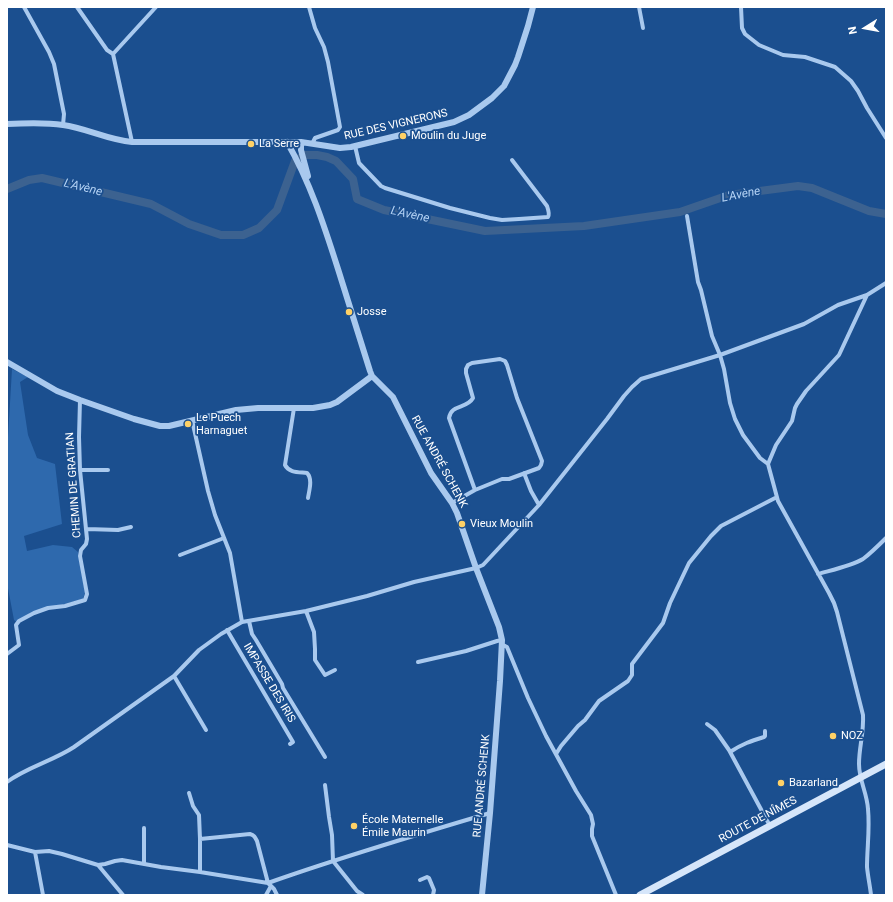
<!DOCTYPE html>
<html>
<head>
<meta charset="utf-8">
<style>
	body { margin:0 }
	#map { position:relative; width:893px; height:902px; overflow:hidden; background:#1b4f8f; font-family:Roboto,sans-serif }
	canvas { display:block }
	.frame { position:absolute; inset:0; border:8px solid #fff; pointer-events:none }
	.north { position:absolute; left:845px; top:8px; width:40px; height:40px; -webkit-text-stroke:3px #1b4f8f; paint-order:stroke; rotate:259deg; font-size:11px; font-weight:700; line-height:16px; text-align:center; color:#fff }
	.north::after { content:''; display:block; margin:auto; width:14px; height:18px; background:#fff; clip-path:polygon(50% 0,100% 100%,50% 72%,0 100%) }
</style>
</head>
<body>
<div id="map">
<canvas width="893" height="902"></canvas>
<div class="frame"></div>
<div class="north">N</div>
</div>
<script>
const ctx = document.querySelector('canvas').getContext('2d');
ctx.lineJoin = 'round';
function paint(path, color) {
  ctx.fillStyle = color;
  ctx.fill(path, 'evenodd');
}
function stroke(path, color, width, dash) {
  ctx.strokeStyle = color;
  ctx.lineWidth = width;
  ctx.lineCap = dash ? 'butt' : 'round';
  ctx.setLineDash(dash || []);
  ctx.stroke(path);
}
function label(font, color, halo, rows, align = 'center') {
  ctx.font = font + ' Roboto,sans-serif';
  ctx.lineWidth = 3.5;
  ctx.setLineDash([]);
  ctx.textBaseline = 'middle';
  ctx.strokeStyle = halo;
  ctx.fillStyle = color;
  for (const [text, x, y, turn = 0] of rows) {
    ctx.save();
    ctx.translate(x, y);
    ctx.rotate((+turn || 0) * Math.PI / 180);
    ctx.textAlign = isNaN(turn) ? turn : align;
    if (halo) ctx.strokeText(text, 0, 0);
    ctx.fillText(text, 0, 0);
    ctx.restore();
  }
}
paint(new Path2D(`
	M 12,369 L 28,377 L 20,382 L 28,435 L 37,458 L 55,464 L 62,524 L 24,536 L 27,551 L 53,545 L 72,547 L 78,552 L 85,592 L 83,599 L 30,613 L 18,623 L 14,620 L 7,583 L 7,438 L 8,437 Z`), '#2e69ad');
stroke(new Path2D(`
	M 7,189 L 29,180 L 42,178 L 151,204 L 189,224 L 221,235 L 243,235 L 259,228 L 277,210 L 295,161 L 304,155 L 317,155 L 327,157 L 336,161 L 353,179 L 357,199 L 384,210 L 485,231 L 584,226 L 680,212 L 729,195 L 798,186 L 812,188 L 869,211 L 886,214`), '#3c6290', 8);
stroke(new Path2D(`
	M 24,7 L 49,52 L 54,64 L 64,114 L 63,125
	M 77,7 L 107,50 L 113,54 L 132,142
	M 309,7 L 315,28 L 324,47 L 328,62 L 340,127 L 338,130 L 315,138 L 312,144
	M 639,7 L 643,28
	M 741,7 L 742,28 L 745,34 L 759,45 L 783,55 L 805,57 L 835,67 L 851,81 L 858,91 L 867,108 L 886,138
	M 113,54 L 156,7
	M 355,146 L 359,163 L 381,186 L 385,188 L 450,208 L 490,218 L 502,220 L 519,219 L 548,217 C 550,214 548,209 547,206 L 512,160
	M 687,216 L 698,282 L 701,290 L 712,336 L 720,355 L 724,369 L 730,403 L 735,419 L 743,435 L 760,458 L 768,464 L 778,501 L 829,593 L 834,603 L 837,612 L 863,715 C 864,733 859,747 859,764 C 859,780 867,793 868,809 C 870,829 867,848 867,867 C 868,877 870,886 871,895
	M 294,408 L 285,465 C 289,473 299,472 307,473 C 313,479 309,491 308,498
	M 192,420 L 208,491 L 215,515 L 230,553 L 242,622
	M 768,464 L 776,445 L 792,421 L 795,408 L 797,404 L 806,391 L 839,355 L 867,295
	M 80,470 L 108,470
	M 524,473 L 531,491 L 539,505
	M 452,503 L 475,490 L 502,479 L 509,479 L 539,468 L 541,465 L 542,461 L 517,398 L 507,365 L 505,361 L 500,359 L 472,363 L 468,365 L 466,369 L 466,373 L 473,398 C 467,409 451,404 449,418 L 475,490
	M 87,529 L 118,530 L 131,527
	M 180,555 L 224,538
	M 818,574 C 832,570 851,566 863,559 C 871,553 879,545 886,538
	M 306,611 L 314,632 L 315,649 L 315,660 L 325,675 L 335,670
	M 249,621 L 252,634 L 256,640 L 282,684 L 283,688 L 325,757
	M 227,630 L 293,742 L 290,744
	M 502,645 L 505,646 L 507,647 L 528,698 L 546,736 L 576,791 L 591,815 L 593,824 L 592,829 L 592,836 L 616,895
	M 7,654 L 19,645 L 16,625 L 19,621 L 34,613 L 48,608 L 65,606 L 85,600 L 87,594 L 80,556 L 81,550 L 86,544 L 87,539 L 80,470 L 79,437 L 80,400
	M 418,662 L 466,651 L 497,641 L 502,640
	M 174,676 L 206,730
	M 707,724 L 715,730 L 729,750 L 770,826
	M 730,752 C 742,744 751,741 764,737 L 765,736 L 765,731
	M 556,754 L 561,746 L 578,726 L 585,720 L 599,701 L 628,681 L 632,675 L 632,664 L 657,631 L 663,623 L 670,603 L 689,563 L 711,536 L 721,526 L 777,497
	M 7,782 C 27,767 53,761 74,747 L 174,676 L 199,650 L 221,634 L 242,622 L 306,611 L 367,596 L 414,582 L 476,568 L 483,565 L 539,505 L 607,419 L 624,396 L 632,387 L 641,379 L 720,355 L 804,324 L 838,305 L 867,295 L 886,283
	M 325,785 L 329,817 L 332,835 L 333,861
	M 189,793 L 193,806 L 199,815 L 200,839 L 200,872
	M 144,828 L 144,864
	M 200,839 L 250,834 C 254,835 255,837 257,841 L 268,883 C 341,857 416,835 490,813
	M 7,845 L 35,852 L 49,851 L 62,854 L 98,865 L 105,864 L 115,861 L 122,860 L 161,867 L 200,872 L 268,883 L 274,889 L 277,895
	M 35,852 L 43,895
	M 333,861 L 357,891 L 363,895
	M 98,865 L 123,895
	M 420,880 L 427,877 L 429,878 L 434,890 L 433,895
	M 266,895 L 271,886`), '#a9c9ee', 4);
stroke(new Path2D(`
	M 7,124 C 25,123 44,122 63,125 C 86,128 108,140 132,142 L 301,142 L 340,148 L 351,147 L 454,122 L 469,115 L 492,98 L 504,86 L 515,65 L 518,57 L 528,26 L 533,7
	M 287,142 C 310,182 324,225 338,269 C 349,303 359,337 370,371 L 372,376 L 393,397 L 431,473 L 452,503 L 457,513 L 476,568 L 499,627 L 502,640 L 500,681 L 490,813 L 482,895
	M 301,142 L 301,150 L 308,176
	M 7,362 L 57,391 L 80,400 L 134,419 L 160,426 L 169,426 L 236,410 L 258,408 L 313,408 L 330,405 L 337,402 L 372,376`), '#a9c9ee', 6);
stroke(new Path2D(`
	M 640,895 L 886,764`), '#d6e6fa', 7);
for (const [x, y, r, color] of [
	[403,136,4,"#ffd166"],
	[251,144,4,"#ffd166"],
	[349,312,4,"#ffd166"],
	[188,424,4,"#ffd166"],
	[462,524,4,"#ffd166"],
	[833,736,4,"#ffd166"],
	[781,783,4,"#ffd166"],
	[354,826,4,"#ffd166"]
]) {
  const dot = new Path2D();
  dot.arc(x, y, r, 0, 2 * Math.PI);
  ctx.fillStyle = color;
  ctx.fill(dot);
  stroke(dot, '#1b4f8f', 1.5);
}
label('11px', '#fff', '#1b4f8f', [
	["RUE DES VIGNERONS",396,125,-13],
	["RUE ANDRÉ SCHENK",439,462,61],
	["CHEMIN DE GRATIAN",74,485,-94],
	["IMPASSE DES IRIS",269,683,59],
	["RUE ANDRÉ SCHENK",482,786,-85],
	["ROUTE DE NÎMES",758,820,-28]
]);
label('11px', '#fff', '#1b4f8f', [
	["Moulin du Juge",411,136],
	["La Serre",259,144],
	["Josse",357,312],
	["Le Puech",196,418],
	["Harnaguet",196,431],
	["Vieux Moulin",470,524],
	["NOZ",841,736],
	["Bazarland",789,783],
	["École Maternelle",362,820],
	["Émile Maurin",362,833]
], 'left');
label('italic 12px', '#b5d3f5', '#1b4f8f', [
	["L'Avène",83,188,14],
	["L'Avène",741,195,-11],
	["L'Avène",410,215,12]
]);
</script>
</body>
</html>
